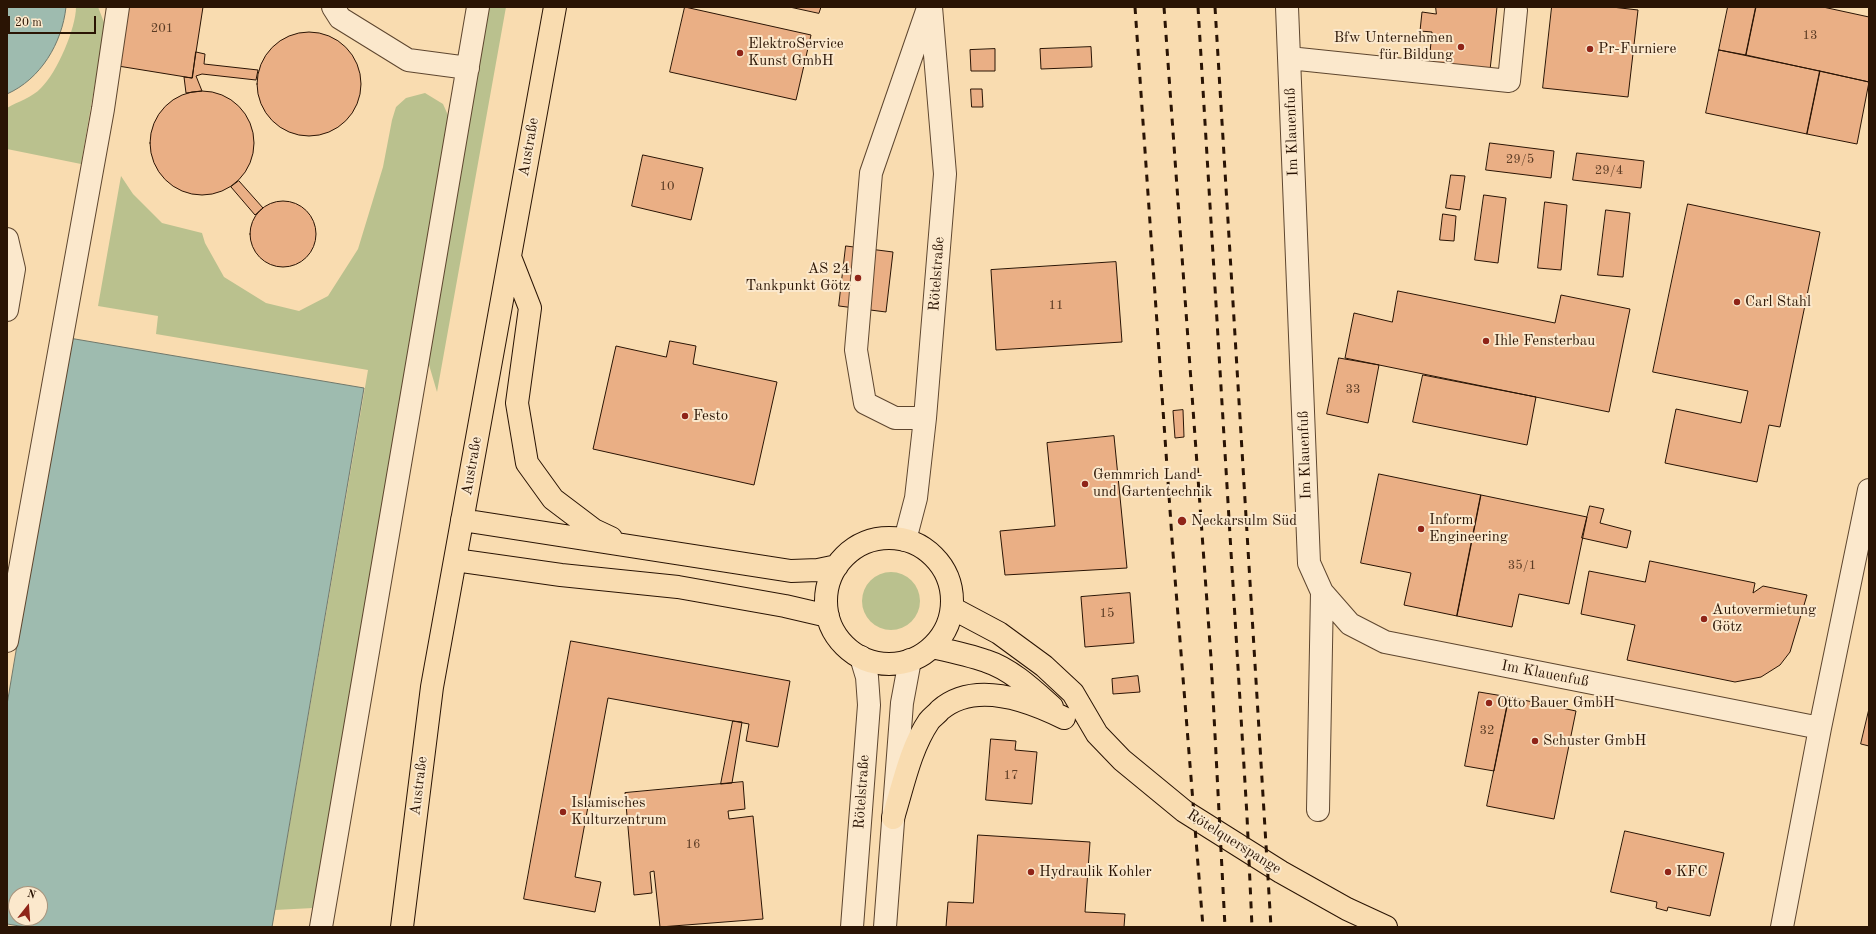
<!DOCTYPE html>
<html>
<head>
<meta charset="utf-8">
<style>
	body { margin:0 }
	#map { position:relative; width:1876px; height:934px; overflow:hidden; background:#f9dcb0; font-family:"Old Standard TT",serif }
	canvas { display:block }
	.frame { position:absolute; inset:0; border:8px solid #2a1404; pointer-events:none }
	.north { position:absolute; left:8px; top:886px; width:40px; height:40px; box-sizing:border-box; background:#fbe8cc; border:1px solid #a7937c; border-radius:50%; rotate:17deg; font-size:11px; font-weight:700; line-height:16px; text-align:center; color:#2a1404 }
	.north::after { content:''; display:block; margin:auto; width:14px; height:18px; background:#8f2418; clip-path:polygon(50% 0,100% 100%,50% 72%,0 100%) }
	.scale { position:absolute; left:8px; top:16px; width:88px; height:18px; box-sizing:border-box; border:2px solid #2a1404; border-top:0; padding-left:5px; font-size:12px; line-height:14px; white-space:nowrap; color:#2a1404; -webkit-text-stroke:3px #fbe8cc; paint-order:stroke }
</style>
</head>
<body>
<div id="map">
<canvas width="1876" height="934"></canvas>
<div class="frame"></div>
<div class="north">N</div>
<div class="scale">20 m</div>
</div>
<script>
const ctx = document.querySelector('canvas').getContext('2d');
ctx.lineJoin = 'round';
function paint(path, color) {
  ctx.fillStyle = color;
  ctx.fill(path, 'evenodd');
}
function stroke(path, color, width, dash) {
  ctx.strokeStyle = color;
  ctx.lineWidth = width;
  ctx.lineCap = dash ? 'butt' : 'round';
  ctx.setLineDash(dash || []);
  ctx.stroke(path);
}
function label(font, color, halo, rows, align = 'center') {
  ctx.font = font + ' "Old Standard TT",serif';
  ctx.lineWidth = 4;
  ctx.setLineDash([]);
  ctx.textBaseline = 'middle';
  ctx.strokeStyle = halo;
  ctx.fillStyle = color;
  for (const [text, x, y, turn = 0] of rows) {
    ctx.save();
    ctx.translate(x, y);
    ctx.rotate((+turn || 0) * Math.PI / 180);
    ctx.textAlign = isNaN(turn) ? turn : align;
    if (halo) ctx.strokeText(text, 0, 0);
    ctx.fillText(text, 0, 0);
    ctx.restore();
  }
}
paint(new Path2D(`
	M 76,7 L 98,7 L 105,25 L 81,164 L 7,149 L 7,108 C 17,102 33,97 41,88 C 57,73 76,28 76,7 Z
	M 488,7 L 506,7 L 437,392 L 427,358 Z
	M 425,93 L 443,104 L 451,122 L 319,892 L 313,908 L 275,910 L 368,370 L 156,334 L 158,316 L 98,306 L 121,176 L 133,194 L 162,223 L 202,233 L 205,243 L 224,277 L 266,303 L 299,311 L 328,296 L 358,249 L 383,167 L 392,120 L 396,107 L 406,98 Z
	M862 601a29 29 0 1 1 58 0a29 29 0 1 1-58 0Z`), '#bac18e');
const water = new Path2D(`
	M 7,7 L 66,7 C 62,43 41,79 7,94 Z
	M 69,338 L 364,388 L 272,927 L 26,927 L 7,924 L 7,705 ZM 16,894 L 40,894 L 40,918 L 16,918 Z`);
paint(water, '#9ebbaf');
stroke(water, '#70786b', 1);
const building = new Path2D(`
	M 128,7 L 203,7 L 192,78 L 118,66 Z
	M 685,7 L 811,35 L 796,100 L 670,72 Z
	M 790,7 L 821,7 L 819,13 Z
	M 1436,7 L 1497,7 L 1490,70 L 1429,63 L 1432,32 L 1420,31 L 1422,12 L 1436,14 Z
	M 1552,7 L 1612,7 L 1638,10 L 1628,97 L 1543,88 Z
	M 1728,7 L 1756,7 L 1746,55 L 1719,50 Z
	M 1756,7 L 1823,7 L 1869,17 L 1869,82 L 1746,55 Z
	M257 84a52 52 0 1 1 104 0a52 52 0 1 1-104 0Z
	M 1091,47 L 1092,67 L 1041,69 L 1040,49 Z
	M 995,49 L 995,71 L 971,71 L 970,50 Z
	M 1719,50 L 1820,71 L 1807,134 L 1706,113 Z
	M 196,52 L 205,54 L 204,64 L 258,70 L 256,80 L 202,74 L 196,76 L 202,91 L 186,93 L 184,77 L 192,78 Z
	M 1820,71 L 1869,82 L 1857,144 L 1807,134 Z
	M 971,89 L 982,89 L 983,107 L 972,107 Z
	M150 143a52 52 0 1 1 104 0a52 52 0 1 1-104 0Z
	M 1490,143 L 1554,151 L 1551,178 L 1486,170 Z
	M 1577,153 L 1644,161 L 1641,188 L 1573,180 Z
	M 643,155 L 703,168 L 691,220 L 632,206 Z
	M 1451,175 L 1465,176 L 1460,210 L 1446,208 Z
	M 239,181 L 263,208 L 255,215 L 231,187 Z
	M 1484,195 L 1506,198 L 1498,263 L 1475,260 Z
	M250 234a33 33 0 1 1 66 0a33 33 0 1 1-66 0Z
	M 1545,202 L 1567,205 L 1561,270 L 1538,268 Z
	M 1688,204 L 1820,232 L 1780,427 L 1769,425 L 1757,482 L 1665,463 L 1676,409 L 1741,423 L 1748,391 L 1653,372 Z
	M 1606,210 L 1630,213 L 1623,277 L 1598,275 Z
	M 1443,214 L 1456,216 L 1454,241 L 1440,240 Z
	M 846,246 L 893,252 L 886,312 L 839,306 Z
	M 1116,262 L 1122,342 L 996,350 L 991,270 Z
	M 1398,291 L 1555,323 L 1561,295 L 1630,309 L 1609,412 L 1345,358 L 1354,313 L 1392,322 Z
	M 670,341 L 696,346 L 693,364 L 777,382 L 754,485 L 593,449 L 616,346 L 666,357 Z
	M 1339,358 L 1379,365 L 1368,423 L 1327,414 Z
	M 1423,375 L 1536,397 L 1527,445 L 1413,422 Z
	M 1183,410 L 1184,437 L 1175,438 L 1173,411 Z
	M 1114,436 L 1127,568 L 1005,575 L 1000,531 L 1055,526 L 1047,443 Z
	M 1379,474 L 1481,495 L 1457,616 L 1404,605 L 1411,573 L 1361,563 Z
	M 1481,495 L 1587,517 L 1569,604 L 1519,594 L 1512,627 L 1457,616 Z
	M 1590,506 L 1604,509 L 1600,523 L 1631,531 L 1627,548 L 1582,538 Z
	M 1650,561 L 1755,583 L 1753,593 L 1763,586 L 1807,595 L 1790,652 L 1780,665 L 1761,677 L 1735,682 L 1627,660 L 1635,625 L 1581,614 L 1589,571 L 1645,582 Z
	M 1130,593 L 1134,643 L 1085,647 L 1081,597 Z
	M 571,641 L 790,681 L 778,747 L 746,741 L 749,724 L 608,698 L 575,877 L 601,882 L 595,912 L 524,899 Z
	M 1138,676 L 1140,692 L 1113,694 L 1112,679 Z
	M 1479,692 L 1509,697 L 1494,771 L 1465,766 Z
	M 1509,697 L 1576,711 L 1554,819 L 1487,806 Z
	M 1869,709 L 1869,746 L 1861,744 Z
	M 733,721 L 742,722 L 732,783 L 721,784 Z
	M 991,739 L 1016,741 L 1015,750 L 1037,752 L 1032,804 L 986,800 Z
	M 743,782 L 745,809 L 728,811 L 729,819 L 753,816 L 763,919 L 660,927 L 654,871 L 650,872 L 652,893 L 634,895 L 625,793 Z
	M 1625,831 L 1724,853 L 1710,916 L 1668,907 L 1667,911 L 1656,908 L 1657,902 L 1611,892 Z
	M 978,835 L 1090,842 L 1085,912 L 1125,914 L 1124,927 L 946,927 L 948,902 L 973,903 Z`);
paint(building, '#eaaf85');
stroke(building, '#2a1404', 1);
const minor = new Path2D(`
	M 333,7 L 340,18 L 408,60 L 468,68
	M 1287,7 L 1309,563 L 1322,592 L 1350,624 L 1385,642 L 1820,728
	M 1289,58 L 1509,81 L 1516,10
	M 7,239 L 14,269 L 7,310
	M 925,418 L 895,418 L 865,403 L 856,350 L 871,173 L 928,8
	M 905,540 L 916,498 L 925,418 L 945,174 L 931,7
	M 7,641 L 103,109 L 118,7
	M 1318,810 L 1322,592
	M 321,927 L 478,7
	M 852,927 L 869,705 L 867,677 L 861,657
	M 885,927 L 902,703 L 910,660
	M 1782,927 L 1820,728 L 1869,490`);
const major = new Path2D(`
	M 510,257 L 530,308 L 517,403 L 527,463 L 553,499 L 594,530 L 611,538
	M 462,520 L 791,571 L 818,570 L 837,566
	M826 601a63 63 0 1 1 126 0a63 63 0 1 1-126 0Z
	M 455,560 L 561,575 L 678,587 L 785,606 L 828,616
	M 952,608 L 999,633 L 1044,666 L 1073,693 L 1097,734 L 1122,760 L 1184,811 L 1281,872 L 1347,909 L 1386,927
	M 932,647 C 950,651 969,655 986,661 C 1011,669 1033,690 1052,707
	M 893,818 C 903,786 910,749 929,721 C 932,717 937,714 940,710 C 975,680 1028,700 1064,718
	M 402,927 L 432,687 L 555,7`);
stroke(minor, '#5e462f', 24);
stroke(major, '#2a1404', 24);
stroke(minor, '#fbe8cc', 22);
stroke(major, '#f9dcb0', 22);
stroke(new Path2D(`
	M 1135,7 L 1173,553 L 1203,927
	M 1164,7 L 1211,658 L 1225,927
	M 1198,7 L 1247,816 L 1252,927
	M 1215,7 L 1271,927`), '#2a1404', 3, [7, 7]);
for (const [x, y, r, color] of [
	[1461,47,4,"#8f2418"],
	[1590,49,4,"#8f2418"],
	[740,53,4,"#8f2418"],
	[858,278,4,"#8f2418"],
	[1737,302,4,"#8f2418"],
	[1486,341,4,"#8f2418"],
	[685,416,4,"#8f2418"],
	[1085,484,4,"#8f2418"],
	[1182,521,5,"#8f2418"],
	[1421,529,4,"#8f2418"],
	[1704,619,4,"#8f2418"],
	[1489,703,4,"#8f2418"],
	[1535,741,4,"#8f2418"],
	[563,812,4,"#8f2418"],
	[1031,872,4,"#8f2418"],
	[1668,872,4,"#8f2418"]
]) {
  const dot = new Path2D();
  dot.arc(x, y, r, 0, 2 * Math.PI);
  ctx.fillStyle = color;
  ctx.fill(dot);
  stroke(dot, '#fbe8cc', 1.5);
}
label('13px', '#5a3b24', null, [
	["201",162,29],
	["13",1810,36],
	["29/5",1520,160],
	["29/4",1609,171],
	["10",667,187],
	["11",1056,306],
	["33",1353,390],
	["35/1",1522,566],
	["15",1107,614],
	["32",1487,731],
	["17",1011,776],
	["16",693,845]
]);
label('15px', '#2a1404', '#fbe8cc', [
	["Bfw Unternehmen",1453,38,"right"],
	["für Bildung",1453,55,"right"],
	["ElektroService",748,44],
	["Kunst GmbH",748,61],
	["Pr-Furniere",1598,49],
	["AS 24",850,269,"right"],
	["Tankpunkt Götz",850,286,"right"],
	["Carl Stahl",1745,302],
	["Ihle Fensterbau",1494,341],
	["Festo",693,416],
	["Gemmrich Land-",1093,475],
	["und Gartentechnik",1093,492],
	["Inform",1429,520],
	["Engineering",1429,537],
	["Neckarsulm Süd",1191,521],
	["Autovermietung",1712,610],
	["Götz",1712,627],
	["Otto Bauer GmbH",1497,703],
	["Schuster GmbH",1543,741],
	["Islamisches",571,803],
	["Kulturzentrum",571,820],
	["Hydraulik Kohler",1039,872],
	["KFC",1676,872]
], 'left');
label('15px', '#2a1404', '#fbe8cc', [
	["Im Klauenfuß",1292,132,-92],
	["Austraße",529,147,-80],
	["Rötelstraße",937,274,-86],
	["Im Klauenfuß",1305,455,-92],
	["Austraße",472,466,-80],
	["Im Klauenfuß",1545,674,11],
	["Austraße",419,786,-83],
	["Rötelstraße",862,792,-86],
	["Rötelquerspange",1234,842,32]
]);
</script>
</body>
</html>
